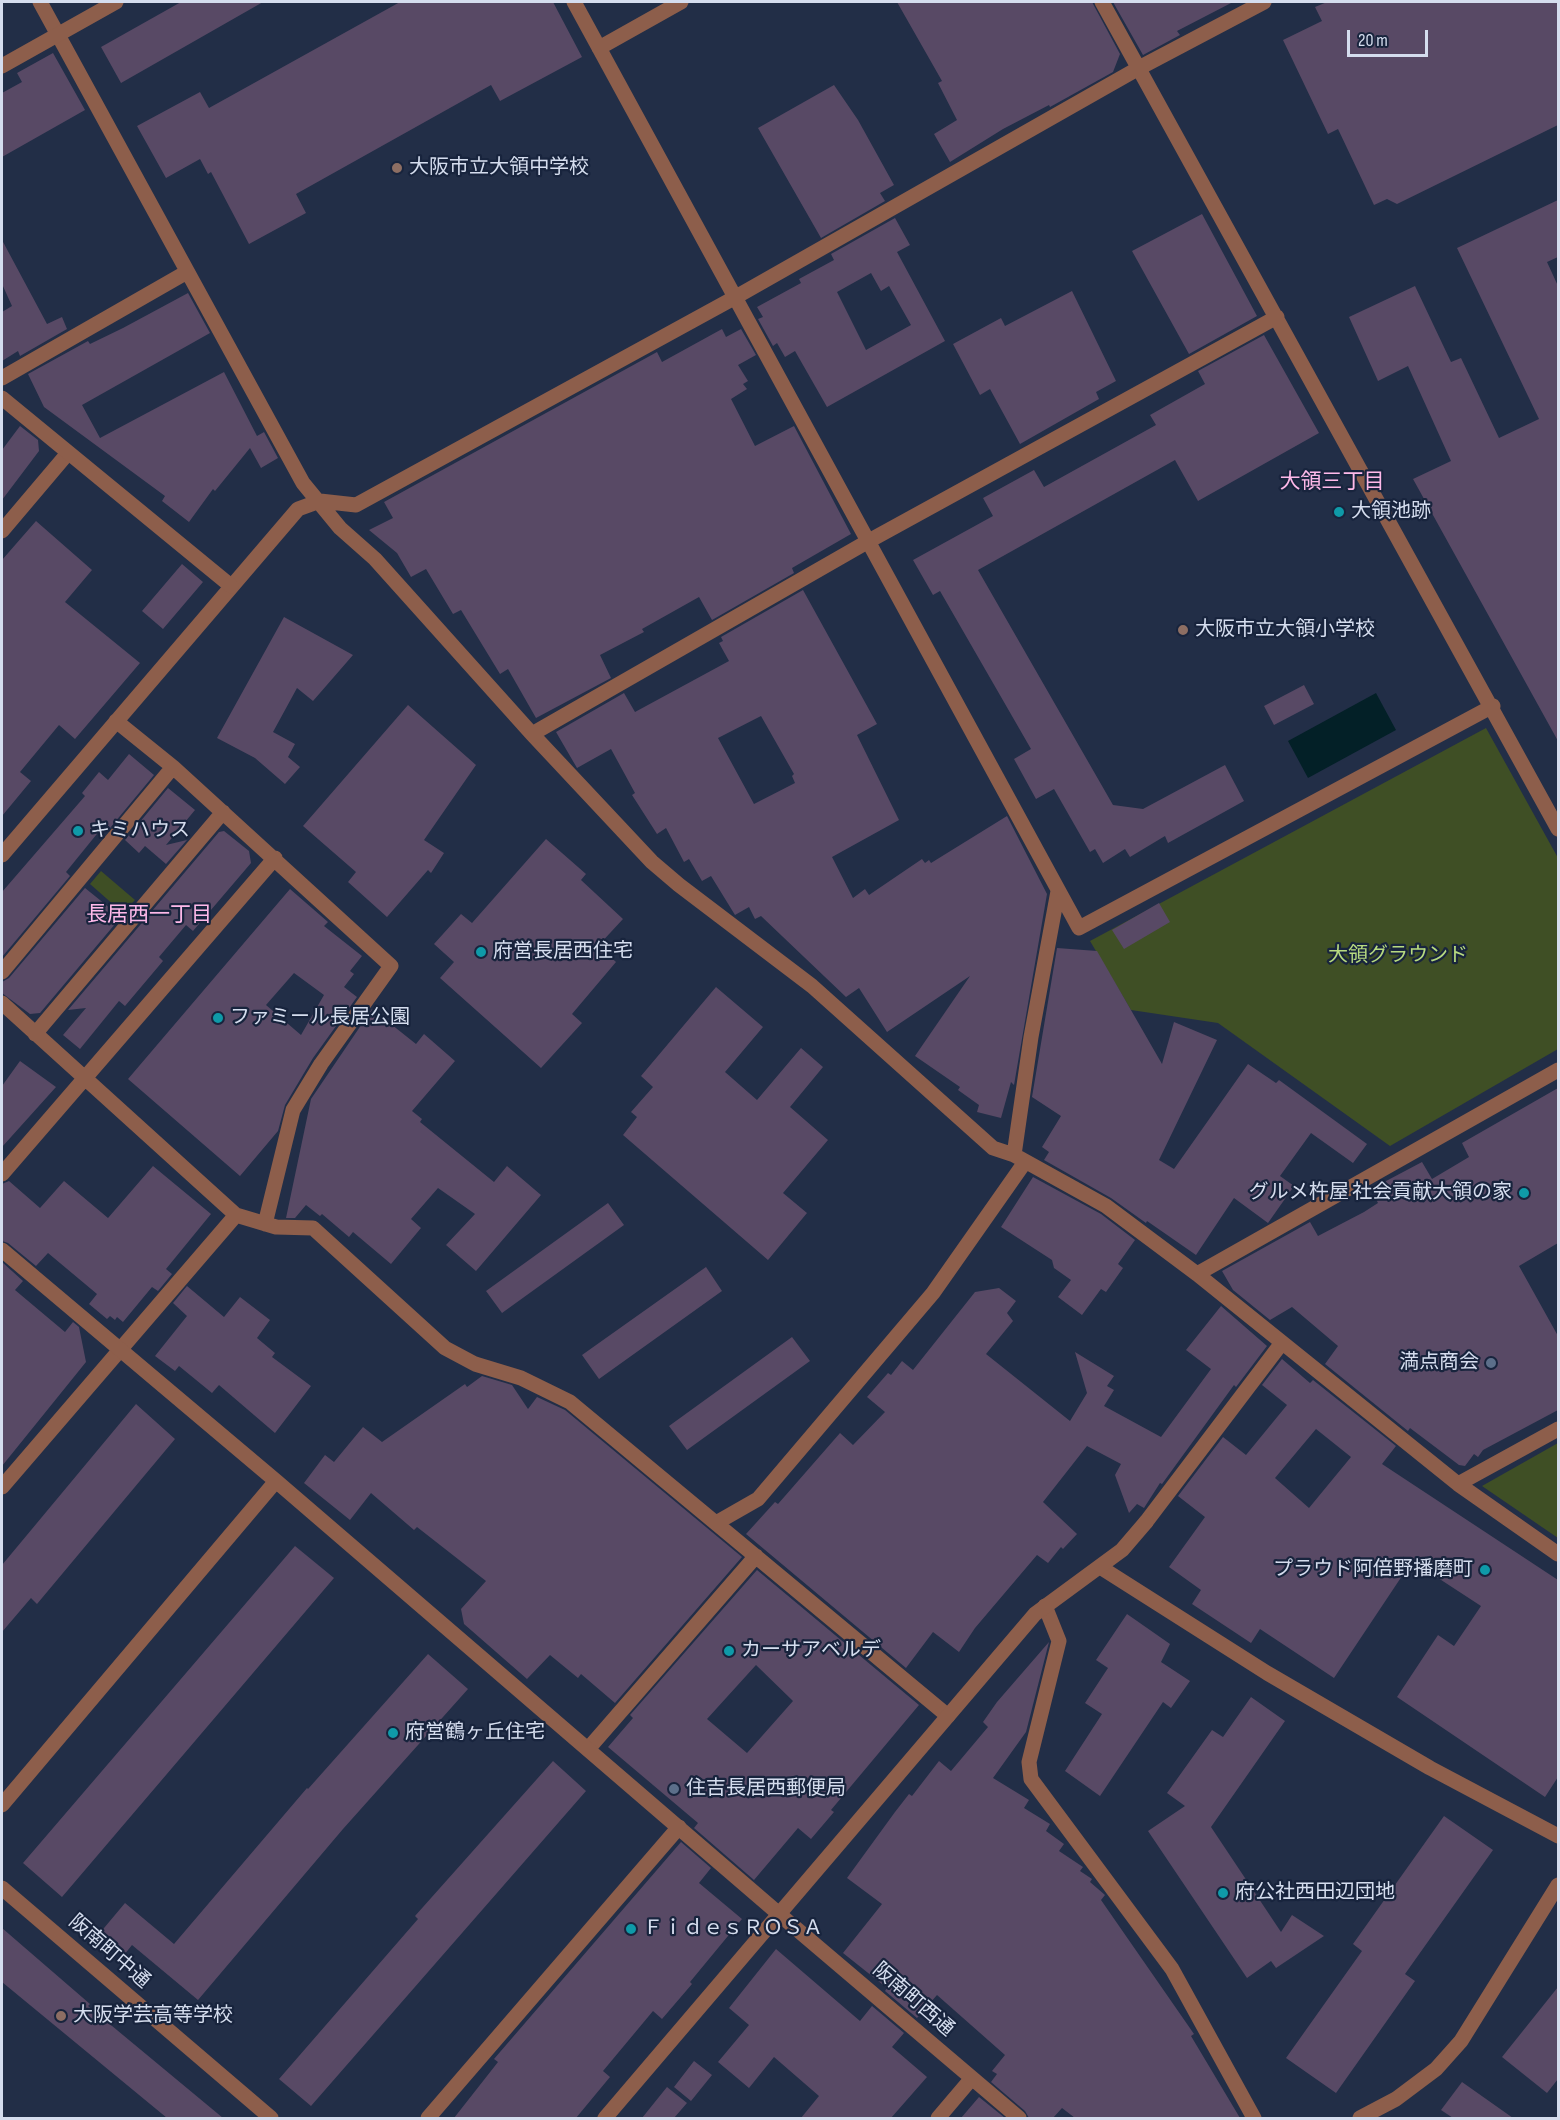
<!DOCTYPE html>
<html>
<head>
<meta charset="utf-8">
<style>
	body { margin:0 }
	#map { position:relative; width:1560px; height:2120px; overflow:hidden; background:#222e47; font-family:"Sofia Sans Condensed",sans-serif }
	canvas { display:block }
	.frame { position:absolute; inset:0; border:3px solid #d5ddee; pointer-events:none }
	.scale { position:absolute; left:1347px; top:30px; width:81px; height:27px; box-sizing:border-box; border:3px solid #d5ddee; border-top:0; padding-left:8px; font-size:18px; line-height:21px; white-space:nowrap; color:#d5ddee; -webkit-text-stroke:4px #18243d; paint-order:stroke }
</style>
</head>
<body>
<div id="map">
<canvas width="1560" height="2120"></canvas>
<div class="frame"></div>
<div class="scale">20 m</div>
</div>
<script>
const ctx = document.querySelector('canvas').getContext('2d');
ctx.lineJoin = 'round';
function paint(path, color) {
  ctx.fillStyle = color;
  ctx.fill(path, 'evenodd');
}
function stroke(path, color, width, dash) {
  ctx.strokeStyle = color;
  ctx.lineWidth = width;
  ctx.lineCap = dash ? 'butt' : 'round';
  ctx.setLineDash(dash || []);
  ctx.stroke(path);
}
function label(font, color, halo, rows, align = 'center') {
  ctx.font = font + ' "Sofia Sans Condensed","Noto Sans JP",sans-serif';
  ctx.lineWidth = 4.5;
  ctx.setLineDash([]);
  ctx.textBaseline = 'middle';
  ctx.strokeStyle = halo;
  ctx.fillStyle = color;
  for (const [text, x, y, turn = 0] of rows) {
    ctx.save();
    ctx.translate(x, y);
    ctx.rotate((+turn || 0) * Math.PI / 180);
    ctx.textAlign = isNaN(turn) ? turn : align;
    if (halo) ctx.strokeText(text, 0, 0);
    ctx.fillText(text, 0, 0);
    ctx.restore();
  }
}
paint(new Path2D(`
	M 1486,728 L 1558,858 L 1558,1049 L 1390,1146 L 1218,1023 L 1131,1010 L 1090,941 Z
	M 101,871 L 135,900 L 123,913 L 90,884 Z
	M 1558,1443 L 1558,1538 L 1482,1486 Z`), '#3f4f25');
paint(new Path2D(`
	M 1376,693 L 1396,730 L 1308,778 L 1288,741 Z`), '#032027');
paint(new Path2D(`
	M 181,2 L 263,2 L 121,83 L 101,47 Z
	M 400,2 L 553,2 L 582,57 L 500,101 L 491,85 L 296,194 L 306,213 L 249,244 L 211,172 L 208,174 L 200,159 L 166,178 L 137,126 L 200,92 L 209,108 Z
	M 897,2 L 1092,2 L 1120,54 L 1113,72 L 1050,107 L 1049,105 L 1003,129 L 950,162 L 934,134 L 957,120 L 938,83 L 942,81 Z
	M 1113,2 L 1233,2 L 1177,31 L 1180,35 L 1143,55 Z
	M 1327,2 L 1558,2 L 1558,125 L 1397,204 L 1387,199 L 1374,205 L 1338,129 L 1328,134 L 1283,40 L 1322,21 L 1315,7 Z
	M 53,53 L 85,110 L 2,157 L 2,93 L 22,82 L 17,73 Z
	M 834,85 L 858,120 L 894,185 L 880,193 L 885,201 L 821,238 L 758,128 Z
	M 1558,200 L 1558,257 L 1547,262 L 1558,286 L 1558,741 L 1413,479 L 1451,461 L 1408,366 L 1378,381 L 1349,317 L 1415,286 L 1451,362 L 1461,358 L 1499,438 L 1539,419 L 1457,248 Z
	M 1202,214 L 1257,316 L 1189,354 L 1132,251 Z
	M 895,218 L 910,245 L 897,252 L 945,341 L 827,407 L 795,351 L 785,357 L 777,343 L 773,346 L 758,319 L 763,317 L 757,307 L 801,283 L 799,279 L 834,260 L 831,254 ZM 871,273 L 881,291 L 889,286 L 911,325 L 866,350 L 837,292 Z
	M 2,240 L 47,324 L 62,317 L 67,329 L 20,356 L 18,351 L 2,361 L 2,312 L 12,306 L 2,284 Z
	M 1072,291 L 1116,381 L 1096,392 L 1099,399 L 1020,444 L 990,389 L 980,395 L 953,344 L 1001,318 L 1005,326 Z
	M 188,293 L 210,333 L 82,405 L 100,438 L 224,372 L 257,436 L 264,432 L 278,458 L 261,468 L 250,448 L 215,491 L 213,489 L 189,522 L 162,501 L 165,496 L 44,407 L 28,374 L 88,341 L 90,344 L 123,328 Z
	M 722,329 L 726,337 L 741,329 L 756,355 L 738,365 L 748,381 L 743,384 L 747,389 L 731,399 L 755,446 L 794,426 L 851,534 L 792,568 L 794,573 L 712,620 L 699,597 L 642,629 L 644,632 L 600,655 L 611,678 L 536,718 L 508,669 L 500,674 L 461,610 L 453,614 L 426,569 L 411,577 L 397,553 L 369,530 L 393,518 L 384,502 L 657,352 L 662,362 Z
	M 1264,335 L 1319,433 L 1198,501 L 1175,460 L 978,570 L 1113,805 L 1143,809 L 1225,765 L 1244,801 L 1168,843 L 1165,836 L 1130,857 L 1125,849 L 1103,863 L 1095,849 L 1090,852 L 1054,789 L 1036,799 L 1014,759 L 1031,749 L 940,591 L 933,595 L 913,560 L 993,516 L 983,498 L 1034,470 L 1044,487 L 1156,425 L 1150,415 L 1205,384 L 1198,371 Z
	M 20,426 L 38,440 L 39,451 L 2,500 L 2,450 Z
	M 36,521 L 92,570 L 65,602 L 140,663 L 75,739 L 59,725 L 20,772 L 31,781 L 2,816 L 2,560 Z
	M 182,564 L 203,582 L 163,629 L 142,611 Z
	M 803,590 L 877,724 L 857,735 L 899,820 L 832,857 L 853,898 L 865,889 L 869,895 L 922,859 L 925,863 L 929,860 L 931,863 L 1007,816 L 1047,894 L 1014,1085 L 1011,1082 L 1001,1118 L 977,1112 L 979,1105 L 958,1090 L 960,1087 L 915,1056 L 970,976 L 887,1032 L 859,988 L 846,997 L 761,916 L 755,919 L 749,907 L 735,915 L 711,876 L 702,881 L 689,859 L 684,862 L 666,828 L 657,834 L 632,795 L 635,793 L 611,749 L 577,768 L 556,732 L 624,693 L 635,712 L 729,661 L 719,643 L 723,641 L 721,637 ZM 761,716 L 794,774 L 792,776 L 795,783 L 754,804 L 718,738 Z
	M 284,617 L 353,655 L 313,701 L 297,688 L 273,732 L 295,744 L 288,757 L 300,767 L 285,784 L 255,758 L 217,738 Z
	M 1304,685 L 1314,704 L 1274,725 L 1264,706 Z
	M 408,705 L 476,765 L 424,840 L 444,853 L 431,873 L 428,870 L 387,917 L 348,882 L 356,872 L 303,826 Z
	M 129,754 L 154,775 L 110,828 L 105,824 L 66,872 L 70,876 L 2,957 L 2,892 L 85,796 L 82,793 L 99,772 L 108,780 Z
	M 168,788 L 195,810 L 166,845 L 187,840 L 166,864 L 145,846 L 139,853 L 125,840 Z
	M 224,831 L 249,851 L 251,863 L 193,931 L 186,925 L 159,957 L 163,961 L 125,1006 L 119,1001 L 80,1049 L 63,1035 L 86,1008 L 68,1010 L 219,832 Z
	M 546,839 L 586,874 L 581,880 L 623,919 L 598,946 L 616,962 L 572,1014 L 582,1023 L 541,1068 L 440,978 L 454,962 L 434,944 L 461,914 L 472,923 Z
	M 85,888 L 121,917 L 40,1013 L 30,1014 L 2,993 L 2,982 L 9,978 Z
	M 290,889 L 328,922 L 324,926 L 362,956 L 350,971 L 354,974 L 344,987 L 357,997 L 313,1058 L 285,1105 L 278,1131 L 240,1176 L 128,1079 ZM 294,973 L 324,995 L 301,1035 L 266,1005 Z
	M 1159,903 L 1170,922 L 1124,949 L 1112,930 Z
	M 1057,948 L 1097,951 L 1162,1064 L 1174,1022 L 1217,1040 L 1159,1160 L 1174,1169 L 1248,1064 L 1276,1083 L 1279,1080 L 1367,1144 L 1353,1163 L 1311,1133 L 1280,1176 L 1294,1186 L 1268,1223 L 1234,1198 L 1196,1255 L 1147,1221 L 1146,1223 L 1111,1198 L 1044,1160 L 1049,1152 L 1042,1147 L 1061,1116 L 1032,1097 Z
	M 716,987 L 763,1027 L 725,1072 L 757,1100 L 801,1048 L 823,1067 L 790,1107 L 828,1140 L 783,1193 L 807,1213 L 768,1260 L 623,1135 L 637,1117 L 631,1112 L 653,1087 L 641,1076 Z
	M 372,1009 L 416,1044 L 424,1034 L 455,1061 L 412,1111 L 422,1119 L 420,1122 L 494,1182 L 507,1166 L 541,1195 L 476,1271 L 446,1245 L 475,1214 L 438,1188 L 411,1219 L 421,1228 L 391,1264 L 353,1232 L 349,1237 L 322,1214 L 320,1216 L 306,1205 L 295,1218 L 286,1218 L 311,1099 Z
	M 20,1061 L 56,1087 L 2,1147 L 2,1086 Z
	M 1558,1088 L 1558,1243 L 1519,1266 L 1558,1336 L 1558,1410 L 1483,1450 L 1478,1457 L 1474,1454 L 1465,1466 L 1459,1465 L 1410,1428 L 1408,1431 L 1325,1364 L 1338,1346 L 1292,1307 L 1270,1320 L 1233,1290 L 1222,1271 L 1310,1222 L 1318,1236 L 1364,1212 L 1378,1203 L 1371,1189 L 1422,1162 L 1432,1179 L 1469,1157 L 1462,1143 Z
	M 153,1166 L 211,1214 L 166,1269 L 172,1274 L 158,1291 L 152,1287 L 123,1322 L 117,1317 L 115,1320 L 110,1316 L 107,1319 L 89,1304 L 97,1294 L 48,1253 L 36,1266 L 8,1243 L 2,1241 L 2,1184 L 9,1181 L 40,1208 L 64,1181 L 108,1218 Z
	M 1033,1177 L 1101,1214 L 1135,1240 L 1118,1264 L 1123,1268 L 1106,1292 L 1101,1289 L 1082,1315 L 1058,1297 L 1071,1280 L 1054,1268 L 1052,1260 L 1001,1227 Z
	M 608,1203 L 624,1225 L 502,1313 L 486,1291 Z
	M 2,1262 L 23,1281 L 15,1290 L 65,1332 L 73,1322 L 79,1327 L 86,1362 L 2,1466 Z
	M 706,1267 L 722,1291 L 599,1379 L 582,1355 Z
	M 187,1286 L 224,1317 L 240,1297 L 270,1320 L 257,1338 L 275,1353 L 272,1357 L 311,1386 L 275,1433 L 219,1385 L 212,1393 L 179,1366 L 175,1371 L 155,1356 L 187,1316 L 173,1303 Z
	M 999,1288 L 1016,1301 L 1007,1313 L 1013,1321 L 986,1354 L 1070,1421 L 1087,1393 L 1075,1352 L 1114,1376 L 1107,1386 L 1114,1390 L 1104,1406 L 1161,1437 L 1211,1369 L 1186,1350 L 1221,1306 L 1267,1346 L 1236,1387 L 1234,1385 L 1162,1484 L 1160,1483 L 1144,1508 L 1137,1504 L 1129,1513 L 1115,1475 L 1121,1464 L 1087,1446 L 1043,1502 L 1077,1534 L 1063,1549 L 1061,1547 L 1048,1563 L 1037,1555 L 975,1628 L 959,1652 L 933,1632 L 906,1668 L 746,1534 L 775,1502 L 778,1504 L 840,1433 L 853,1445 L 885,1412 L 867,1397 L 888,1373 L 891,1375 L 902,1361 L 913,1370 L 975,1292 Z
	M 792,1337 L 810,1361 L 687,1450 L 669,1426 Z
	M 1282,1359 L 1310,1383 L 1313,1380 L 1396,1446 L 1382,1464 L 1558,1580 L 1558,1777 L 1545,1797 L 1397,1697 L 1438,1635 L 1454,1646 L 1481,1606 L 1412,1561 L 1334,1678 L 1260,1629 L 1251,1643 L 1192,1604 L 1201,1590 L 1169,1567 L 1205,1517 L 1178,1496 L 1223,1437 L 1246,1455 L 1287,1405 L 1262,1385 ZM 1316,1429 L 1351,1457 L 1309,1508 L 1275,1478 Z
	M 482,1376 L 512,1385 L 528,1409 L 537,1397 L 565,1410 L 742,1557 L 615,1703 L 581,1674 L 578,1678 L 550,1655 L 527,1679 L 464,1624 L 461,1609 L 486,1581 L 417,1527 L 414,1530 L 371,1493 L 350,1520 L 304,1483 L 325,1455 L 334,1462 L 363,1427 L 382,1442 L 465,1384 L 467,1387 Z
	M 136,1404 L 175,1439 L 37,1604 L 31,1598 L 2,1632 L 2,1565 Z
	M 295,1546 L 334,1578 L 62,1897 L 23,1863 Z
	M 757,1570 L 919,1705 L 831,1810 L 834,1812 L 811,1839 L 798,1828 L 754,1880 L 694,1828 L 698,1823 L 608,1747 L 633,1718 L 630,1715 ZM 756,1665 L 793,1701 L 747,1753 L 707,1719 Z
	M 1127,1614 L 1170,1644 L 1161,1662 L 1190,1681 L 1171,1708 L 1163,1702 L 1100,1796 L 1065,1771 L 1102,1714 L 1085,1703 L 1108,1668 L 1096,1660 Z
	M 1049,1642 L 1026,1732 L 993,1778 L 1029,1800 L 1024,1808 L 1050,1824 L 1046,1831 L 1064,1844 L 1059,1851 L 1083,1867 L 1080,1871 L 1092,1879 L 1090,1882 L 1105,1895 L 1101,1900 L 1194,2034 L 1191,2036 L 1240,2118 L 1075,2118 L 1062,2108 L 1053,2118 L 1029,2118 L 1025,2111 L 991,2082 L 997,2074 L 992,2071 L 1005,2055 L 937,1995 L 917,2018 L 885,1991 L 887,1988 L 843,1953 L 882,1904 L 847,1878 L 895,1812 L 909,1794 L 912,1796 L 939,1761 L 951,1771 L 988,1727 L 983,1722 L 997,1702 Z
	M 428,1654 L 468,1689 L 343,1829 L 198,2000 L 132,1945 L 124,1955 L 99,1934 L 125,1903 L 174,1944 L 307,1788 L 308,1789 Z
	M 1251,1697 L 1285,1721 L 1211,1827 L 1281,1932 L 1292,1915 L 1324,1936 L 1276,1968 L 1271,1961 L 1247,1978 L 1148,1831 L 1185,1806 L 1167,1793 L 1212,1730 L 1223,1737 Z
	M 553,1761 L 586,1791 L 311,2106 L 279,2079 L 418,1919 L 415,1916 Z
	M 1444,1816 L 1493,1850 L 1405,1974 L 1415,1981 L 1336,2093 L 1286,2058 L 1362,1951 L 1353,1944 Z
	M 681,1842 L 711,1868 L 699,1883 L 742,1919 L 690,1982 L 692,1984 L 662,2019 L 653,2011 L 603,2071 L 610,2077 L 576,2118 L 454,2118 L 498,2062 L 494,2059 Z
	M 2,1928 L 90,2004 L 88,2006 L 223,2118 L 167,2118 L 2,1982 Z
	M 776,1949 L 860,2021 L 872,2006 L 904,2033 L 892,2047 L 927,2077 L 891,2118 L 801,2118 L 819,2096 L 774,2057 L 749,2088 L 718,2062 L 749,2025 L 729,2008 Z
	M 1558,1987 L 1558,2079 L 1547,2093 L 1502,2057 Z
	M 694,2061 L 712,2075 L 691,2101 L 674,2087 Z
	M 1462,2082 L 1513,2118 L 1453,2118 L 1441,2110 Z
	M 667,2087 L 687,2103 L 674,2118 L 642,2118 Z
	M 979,2097 L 1005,2118 L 961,2118 Z`), '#584965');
stroke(new Path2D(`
	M 40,2 L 303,483 L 340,528 L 375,559 L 532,734 L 652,862 L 679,885 L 812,986 L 993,1148 L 1014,1155 L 1106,1206 L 1197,1274 L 1458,1484 L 1558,1554
	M 574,2 L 1079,928 L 1493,706
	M 1102,2 L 1558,829
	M 599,48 L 681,2
	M 2,378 L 187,272
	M 2,531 L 68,453
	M 116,721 L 173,767 L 391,966 L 321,1064 L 293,1110 L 265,1224
	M 532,734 L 867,542 L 1277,317
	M 2,855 L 298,509 L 320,501 L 356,505 L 734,298 L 1139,68 L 1264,2
	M 2,972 L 173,767
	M 2,1003 L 236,1215 L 276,1227 L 313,1228 L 445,1348 L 475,1364 L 521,1378 L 570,1402 L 948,1716
	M 35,1034 L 223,812
	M 1014,1155 L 1031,1037 L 1058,891
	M 2,1174 L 275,858
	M 1197,1274 L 1558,1070
	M 1458,1484 L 1558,1429
	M 2,1487 L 236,1215
	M 1146,1522 L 1281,1344
	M 716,1523 L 758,1499 L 933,1293 L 1025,1162
	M 1100,1567 L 1267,1673 L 1430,1768 L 1558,1836
	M 1045,1606 L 1059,1641 L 1029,1762 L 1031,1779 L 1172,1969 L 1254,2118
	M 588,1749 L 756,1556
	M 779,1914 L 1019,2118
	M 938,2118 L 972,2078
	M 1360,2118 L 1396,2099 L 1436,2069 L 1461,2041 L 1558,1885`), '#8d5e4b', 15);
stroke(new Path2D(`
	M 2,66 L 116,2
	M 2,398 L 231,586
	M 2,1250 L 276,1481 L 779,1914
	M 2,1805 L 276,1481
	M 2,1888 L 271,2118
	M 428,2118 L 679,1827
	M 605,2118 L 1035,1614 L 1122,1550 L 1146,1522`), '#8d5e4b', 15);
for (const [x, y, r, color] of [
	[397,168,6,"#8d6e63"],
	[1339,512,6,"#0f9aa8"],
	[1183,630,6,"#8d6e63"],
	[78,831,6,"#0f9aa8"],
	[481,952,6,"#0f9aa8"],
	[218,1018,6,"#0f9aa8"],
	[1524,1193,6,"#0f9aa8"],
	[1491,1363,6,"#5c6f8a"],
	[1485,1570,6,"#0f9aa8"],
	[729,1651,6,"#0f9aa8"],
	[393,1733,6,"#0f9aa8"],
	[674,1789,6,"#5c6f8a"],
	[1223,1893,6,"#0f9aa8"],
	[631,1929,6,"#0f9aa8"],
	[61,2016,6,"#8d6e63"]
]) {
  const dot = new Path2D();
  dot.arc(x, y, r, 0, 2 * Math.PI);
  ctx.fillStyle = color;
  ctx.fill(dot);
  stroke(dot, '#18243d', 2);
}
label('20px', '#d5ddee', '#18243d', [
	["大阪市立大領中学校",409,168],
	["大領池跡",1351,512],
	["大阪市立大領小学校",1195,630],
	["キミハウス",90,831],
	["府営長居西住宅",493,952],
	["ファミール長居公園",230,1018],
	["グルメ杵屋 社会貢献大領の家",1512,1193,"right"],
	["満点商会",1479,1363,"right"],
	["プラウド阿倍野播磨町",1473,1570,"right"],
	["カーサアベルデ",741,1651],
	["府営鶴ヶ丘住宅",405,1733],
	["住吉長居西郵便局",686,1789],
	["府公社西田辺団地",1235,1893],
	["ＦｉｄｅｓＲＯＳＡ",643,1929],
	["大阪学芸高等学校",73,2016]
], 'left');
label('20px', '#b7da80', '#18243d', [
	["大領グラウンド",1398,956]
]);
label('20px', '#d5ddee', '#18243d', [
	["阪南町中通",109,1952,41],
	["阪南町西通",913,2000,41]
]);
label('21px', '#feb9e9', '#18243d', [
	["大領三丁目",1332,483],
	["長居西一丁目",149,916]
]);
</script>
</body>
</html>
